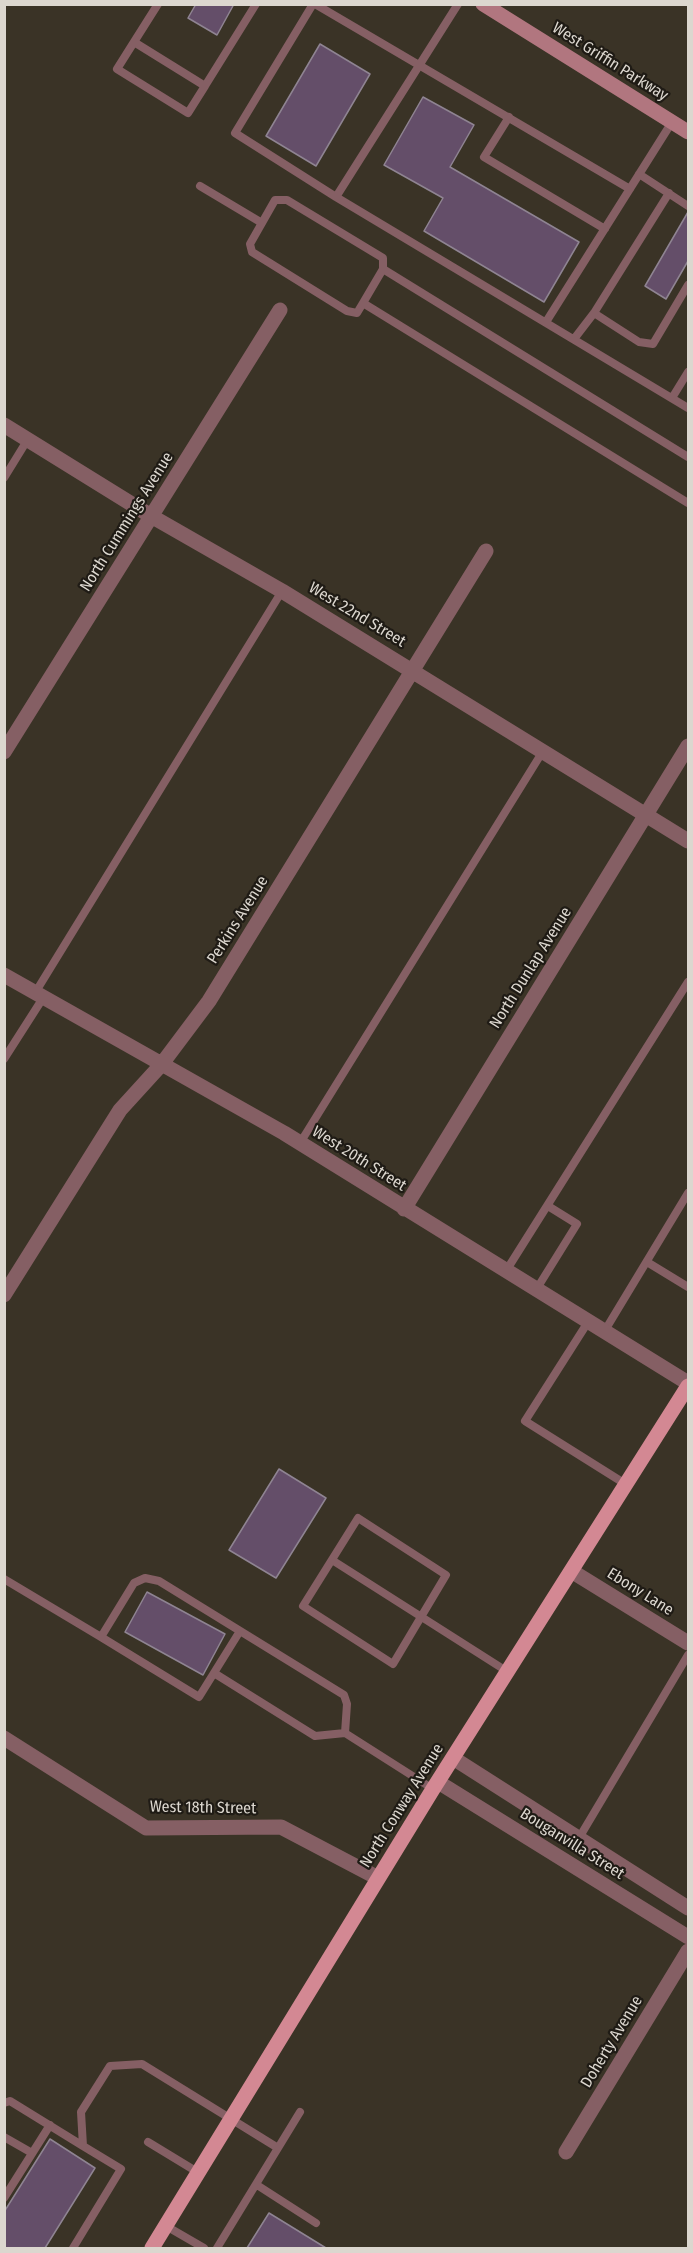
<!DOCTYPE html>
<html>
<head>
<meta charset="utf-8">
<style>
	body { margin:0 }
	#map { position:relative; width:693px; height:2253px; overflow:hidden; background:#3a3326; font-family:"Fira Sans Condensed",sans-serif }
	canvas { display:block }
	.frame { position:absolute; inset:0; border:6px solid #dcd7cf; pointer-events:none }
</style>
</head>
<body>
<div id="map">
<canvas width="693" height="2253"></canvas>
<div class="frame"></div>
</div>
<script>
const ctx = document.querySelector('canvas').getContext('2d');
ctx.lineJoin = 'round';
function paint(path, color) {
  ctx.fillStyle = color;
  ctx.fill(path, 'evenodd');
}
function stroke(path, color, width, dash) {
  ctx.strokeStyle = color;
  ctx.lineWidth = width;
  ctx.lineCap = dash ? 'butt' : 'round';
  ctx.setLineDash(dash || []);
  ctx.stroke(path);
}
function label(font, color, halo, rows, align = 'center') {
  ctx.font = font + ' "Fira Sans Condensed",sans-serif';
  ctx.lineWidth = 4.5;
  ctx.setLineDash([]);
  ctx.textBaseline = 'middle';
  ctx.strokeStyle = halo;
  ctx.fillStyle = color;
  for (const [text, x, y, turn = 0] of rows) {
    ctx.save();
    ctx.translate(x, y);
    ctx.rotate((+turn || 0) * Math.PI / 180);
    ctx.textAlign = isNaN(turn) ? turn : align;
    if (halo) ctx.strokeText(text, 0, 0);
    ctx.fillText(text, 0, 0);
    ctx.restore();
  }
}
const building = new Path2D(`
	M 196,4 L 234,4 L 217,35 L 188,18 Z
	M 320,44 L 370,74 L 316,166 L 266,136 Z
	M 423,97 L 474,125 L 450,167 L 579,242 L 544,302 L 424,231 L 443,198 L 384,165 Z
	M 688,212 L 688,261 L 666,299 L 645,286 Z
	M 279,1469 L 326,1498 L 276,1578 L 229,1550 Z
	M 147,1592 L 225,1634 L 203,1675 L 125,1632 Z
	M 50,2139 L 95,2168 L 45,2248 L 4,2248 L 4,2212 Z
	M 269,2213 L 326,2248 L 247,2248 Z`);
paint(building, '#644e69');
stroke(building, '#8f8492', 1.5);
stroke(new Path2D(`
	M 158,4 L 134,42 L 205,86 L 256,4
	M 313,4 L 235,133 L 336,197
	M 315,4 L 630,189
	M 458,4 L 336,197 L 688,408
	M 134,42 L 117,69 L 188,113 L 205,86
	M 509,117 L 484,157 L 605,229
	M 639,174 L 688,206
	M 200,186 L 262,223
	M 363,303 L 383,269
	M 594,313 L 639,342 L 653,344 L 688,285
	M 546,322 L 672,122
	M 574,339 L 594,313 L 669,193
	M 672,398 L 688,372
	M 688,457 L 383,269 L 383,258 L 287,200 L 275,200 L 250,244 L 252,252 L 347,311 L 357,313 L 363,303 L 688,503
	M 4,478 L 28,439
	M 35,993 L 282,591
	M 4,1059 L 43,998
	M 300,1143 L 543,751
	M 647,1262 L 688,1287
	M 506,1271 L 688,982
	M 536,1290 L 577,1224 L 548,1206
	M 588,1322 L 525,1421 L 627,1485
	M 604,1332 L 688,1193
	M 358,1518 L 446,1575 L 393,1664 L 303,1606 Z
	M 332,1560 L 508,1672
	M 4,1579 L 101,1637
	M 240,1631 L 199,1697 L 101,1637 L 134,1583 L 145,1578 L 159,1581 L 344,1695 L 347,1704 L 345,1733
	M 214,1673 L 315,1736 L 345,1733 L 433,1789
	M 579,1838 L 688,1655
	M 4,2103 L 10,2101 L 83,2146
	M 4,2137 L 32,2153
	M 148,2142 L 199,2173
	M 257,2185 L 316,2223
	M 4,2198 L 50,2125
	M 166,2226 L 204,2248
	M 73,2248 L 121,2169 L 83,2146 L 81,2112 L 110,2066 L 142,2064 L 278,2148
	M 217,2248 L 300,2112`), '#855f64', 8);
stroke(new Path2D(`
	M 4,425 L 151,516 L 282,591 L 688,841
	M 4,752 L 280,310
	M 4,975 L 284,1133 L 688,1383
	M 404,1209 L 688,746
	M 4,1295 L 120,1110 L 161,1065 L 209,1001 L 486,551
	M 573,1572 L 688,1643
	M 453,1758 L 688,1908
	M 438,1782 L 688,1937
	M 566,2152 L 688,1951`), '#855f64', 15);
stroke(new Path2D(`
	M 4,1738 L 146,1828 L 281,1827 L 378,1878`), '#855f64', 15);
stroke(new Path2D(`
	M 483,4 L 688,132`), '#b1767f', 15);
stroke(new Path2D(`
	M 152,2248 L 433,1789 L 688,1386`), '#d38893', 15);
label('16px', '#dcd7cf', '#1f1b15', [
	["West Griffin Parkway",610,62,32],
	["North Cummings Avenue",127,522,-58],
	["West 22nd Street",357,615,31],
	["Perkins Avenue",238,920,-58],
	["North Dunlap Avenue",531,968,-58],
	["West 20th Street",359,1159,32],
	["Ebony Lane",640,1592,32],
	["North Conway Avenue",402,1806,-58],
	["West 18th Street",203,1808,1],
	["Bouganvilla Street",572,1844,32],
	["Doherty Avenue",612,2042,-59]
]);
</script>
</body>
</html>
